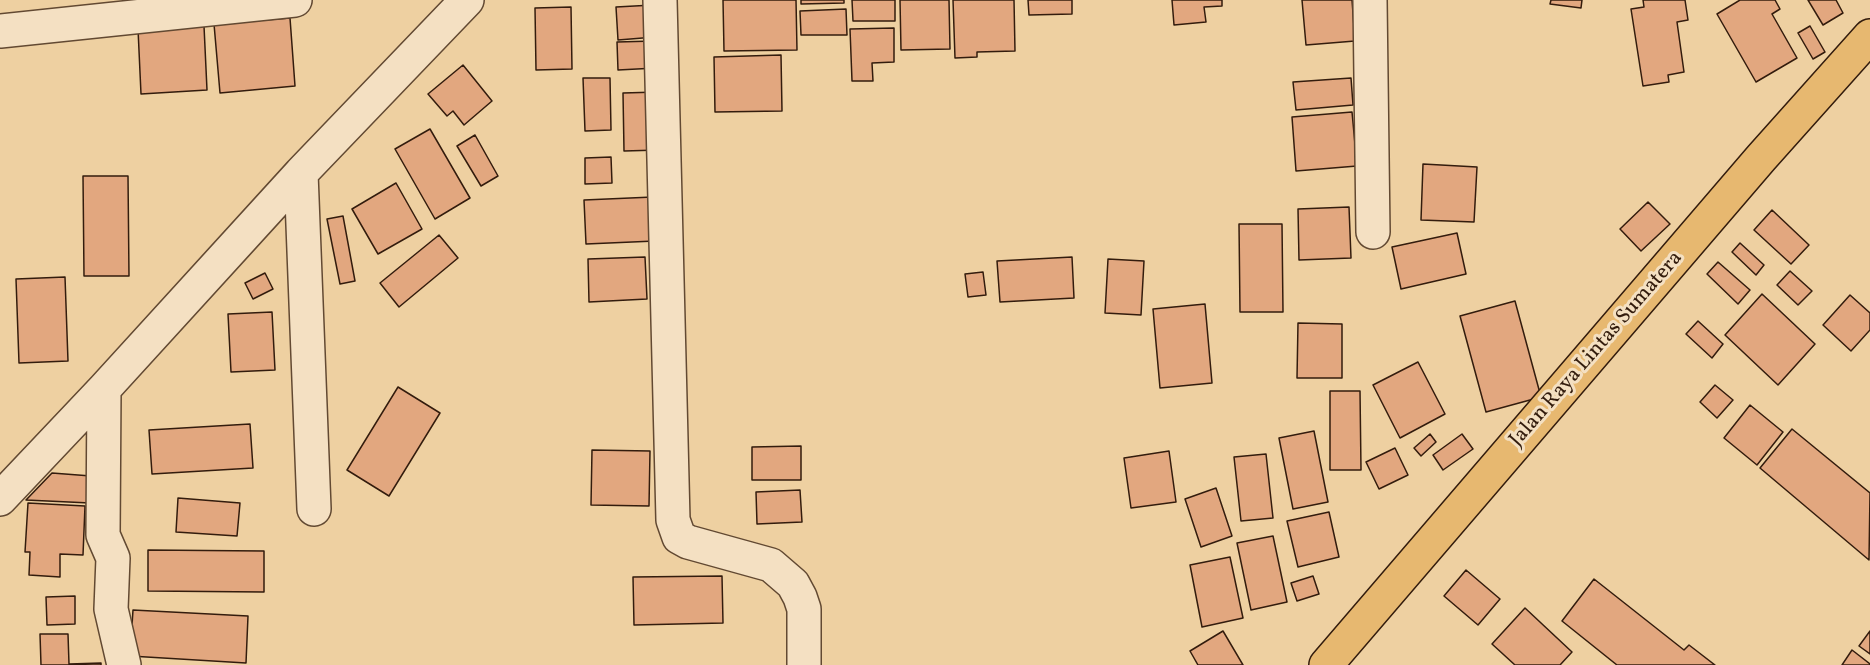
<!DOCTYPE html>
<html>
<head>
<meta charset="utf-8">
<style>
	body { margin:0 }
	canvas { display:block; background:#eed0a1 }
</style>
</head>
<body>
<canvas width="1870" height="665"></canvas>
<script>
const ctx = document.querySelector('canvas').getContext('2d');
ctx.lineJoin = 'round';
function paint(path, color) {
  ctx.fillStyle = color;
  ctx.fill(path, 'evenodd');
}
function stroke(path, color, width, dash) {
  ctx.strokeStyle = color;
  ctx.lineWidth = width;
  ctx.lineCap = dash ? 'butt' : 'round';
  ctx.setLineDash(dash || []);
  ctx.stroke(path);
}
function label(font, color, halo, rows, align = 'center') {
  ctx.font = font + ' Vollkorn,serif';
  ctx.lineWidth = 6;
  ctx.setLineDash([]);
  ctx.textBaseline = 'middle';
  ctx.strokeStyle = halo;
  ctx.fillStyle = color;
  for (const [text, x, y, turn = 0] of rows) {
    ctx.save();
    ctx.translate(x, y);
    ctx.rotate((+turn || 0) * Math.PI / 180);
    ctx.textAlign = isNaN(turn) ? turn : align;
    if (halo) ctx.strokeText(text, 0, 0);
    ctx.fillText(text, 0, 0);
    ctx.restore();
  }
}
const building = new Path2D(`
	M 723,0 L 796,0 L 797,50 L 724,51 Z
	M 801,0 L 844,0 L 844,3 L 801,4 Z
	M 852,0 L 895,0 L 895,21 L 853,21 Z
	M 900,0 L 949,0 L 950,49 L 901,50 Z
	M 953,0 L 1014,0 L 1015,51 L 977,52 L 977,57 L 955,58 Z
	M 1028,0 L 1072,0 L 1072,14 L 1029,15 Z
	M 1172,0 L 1222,0 L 1222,6 L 1204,7 L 1206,22 L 1174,25 Z
	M 1302,0 L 1352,0 L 1355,41 L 1306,45 Z
	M 1551,0 L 1582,0 L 1581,8 L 1550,4 Z
	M 1643,0 L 1685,0 L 1688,20 L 1677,22 L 1684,72 L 1668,75 L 1669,82 L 1643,86 L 1631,9 L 1644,7 Z
	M 1740,0 L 1775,0 L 1780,9 L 1772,14 L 1797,58 L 1756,82 L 1717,14 Z
	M 1808,0 L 1836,0 L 1843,13 L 1823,25 Z
	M 653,5 L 655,37 L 618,40 L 616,7 Z
	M 571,7 L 572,69 L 536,70 L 535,8 Z
	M 846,9 L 847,35 L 801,35 L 800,11 Z
	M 290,18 L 295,86 L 220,93 L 214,24 Z
	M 204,26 L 207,90 L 141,94 L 138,29 Z
	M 1810,26 L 1825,52 L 1813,59 L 1798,33 Z
	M 894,28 L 894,62 L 872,63 L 873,81 L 852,81 L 850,29 Z
	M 654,41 L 656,68 L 618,70 L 617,42 Z
	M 781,55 L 782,111 L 715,112 L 714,57 Z
	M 463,65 L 492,101 L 464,125 L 453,111 L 447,116 L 428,94 Z
	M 583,78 L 610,78 L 611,130 L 585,131 Z
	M 1351,78 L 1353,105 L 1296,110 L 1293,82 Z
	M 658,92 L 659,150 L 624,151 L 623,93 Z
	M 1352,112 L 1357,166 L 1296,171 L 1292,117 Z
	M 430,129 L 470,198 L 435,219 L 395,149 Z
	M 475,135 L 498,176 L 481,186 L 457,146 Z
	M 611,157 L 612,183 L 585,184 L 585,158 Z
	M 1423,164 L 1477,167 L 1474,222 L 1421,220 Z
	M 83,176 L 128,176 L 129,276 L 84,276 Z
	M 396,183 L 422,229 L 378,254 L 352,209 Z
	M 653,197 L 655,241 L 586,244 L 584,200 Z
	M 1648,202 L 1670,224 L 1641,251 L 1620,229 Z
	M 1349,207 L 1351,258 L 1299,260 L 1298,209 Z
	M 1772,210 L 1809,245 L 1791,264 L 1754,230 Z
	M 343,216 L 355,281 L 340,284 L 327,219 Z
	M 1239,224 L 1282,224 L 1283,312 L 1240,312 Z
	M 1457,233 L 1466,274 L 1401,289 L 1392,247 Z
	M 439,235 L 458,258 L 399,307 L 380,283 Z
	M 1740,243 L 1764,265 L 1756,275 L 1732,252 Z
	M 645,257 L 647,299 L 589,302 L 588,259 Z
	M 1072,257 L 1074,298 L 1000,302 L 997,261 Z
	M 1108,259 L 1144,261 L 1141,315 L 1105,313 Z
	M 1718,262 L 1750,290 L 1738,304 L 1707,274 Z
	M 1790,271 L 1812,291 L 1798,305 L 1777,285 Z
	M 983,272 L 986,295 L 968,297 L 965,274 Z
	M 265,273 L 273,289 L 253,299 L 245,283 Z
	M 65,277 L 68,361 L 19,363 L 16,279 Z
	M 1762,294 L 1815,344 L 1778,385 L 1725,335 Z
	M 1850,295 L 1870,313 L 1870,330 L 1851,351 L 1823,325 Z
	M 1515,301 L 1541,397 L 1486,412 L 1460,316 Z
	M 1205,304 L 1212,383 L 1160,388 L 1153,309 Z
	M 272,312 L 275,370 L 231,372 L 228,314 Z
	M 1698,321 L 1723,344 L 1712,358 L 1686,334 Z
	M 1298,323 L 1342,324 L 1342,378 L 1297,378 Z
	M 1418,362 L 1445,414 L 1400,438 L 1373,385 Z
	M 1715,385 L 1733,400 L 1717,418 L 1700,402 Z
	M 398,387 L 440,413 L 389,496 L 347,470 Z
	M 1330,391 L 1360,391 L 1361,470 L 1330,470 Z
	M 1750,405 L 1783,432 L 1757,465 L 1724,438 Z
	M 250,424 L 253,468 L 152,474 L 149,430 Z
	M 1792,429 L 1870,493 L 1869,560 L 1760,468 Z
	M 1314,431 L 1328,502 L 1293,509 L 1279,438 Z
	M 1430,434 L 1436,442 L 1421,456 L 1414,448 Z
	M 1462,434 L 1473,449 L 1443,470 L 1433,455 Z
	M 801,446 L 801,480 L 752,480 L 752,447 Z
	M 1395,448 L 1408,475 L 1379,489 L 1366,462 Z
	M 592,450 L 650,451 L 649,506 L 591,505 Z
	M 1169,451 L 1176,502 L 1131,508 L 1124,458 Z
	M 1266,454 L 1273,518 L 1241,521 L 1234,457 Z
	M 52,473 L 91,476 L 90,503 L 26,500 Z
	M 1216,488 L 1232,536 L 1201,547 L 1185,499 Z
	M 800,490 L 802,522 L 757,524 L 756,492 Z
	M 178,498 L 240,503 L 237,536 L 176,532 Z
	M 28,503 L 85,506 L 83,555 L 60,554 L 60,577 L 29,575 L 30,552 L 25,552 Z
	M 1329,512 L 1339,557 L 1298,567 L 1287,521 Z
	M 1273,536 L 1287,602 L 1251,610 L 1237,543 Z
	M 148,550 L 264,551 L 264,592 L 148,591 Z
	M 1230,557 L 1243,618 L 1202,627 L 1190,565 Z
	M 1466,570 L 1500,599 L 1478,625 L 1444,596 Z
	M 722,576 L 723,623 L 634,625 L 633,577 Z
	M 1313,576 L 1319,594 L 1297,601 L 1291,583 Z
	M 1594,579 L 1684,650 L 1689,645 L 1715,665 L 1617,665 L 1562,621 Z
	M 75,596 L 75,624 L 47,625 L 46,597 Z
	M 1525,608 L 1572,652 L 1560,665 L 1515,665 L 1492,644 Z
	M 133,610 L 248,616 L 246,663 L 130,656 Z
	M 1223,631 L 1243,665 L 1198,665 L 1190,651 Z
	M 1870,631 L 1870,654 L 1859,646 Z
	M 40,634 L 68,634 L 69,664 L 101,663 L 101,665 L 41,665 Z
	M 1852,650 L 1870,664 L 1870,665 L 1842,665 Z`);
paint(building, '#e2a77f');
stroke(building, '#331c0d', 1.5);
const minor = new Path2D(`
	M 660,0 L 673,520 L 679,537 L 688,542 L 771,565 L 793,584 L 800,597 L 804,609 L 804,665
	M 1370,0 L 1373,232
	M 0,31 L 295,0
	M 301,173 L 314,509
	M 104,389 L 103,535 L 113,558 L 111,609 L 124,665
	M 0,499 L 104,389 L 301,173 L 467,0`);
const highway = new Path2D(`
	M 1326,665 L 1761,158 L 1870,36`);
stroke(minor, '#624932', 36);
stroke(highway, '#331c0d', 36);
stroke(minor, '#f4e0c2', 33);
stroke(highway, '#e7b870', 33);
label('21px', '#331c0d', '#f4e0c2', [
	["Jalan Raya Lintas Sumatera",1597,350,-49]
]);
</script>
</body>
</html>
